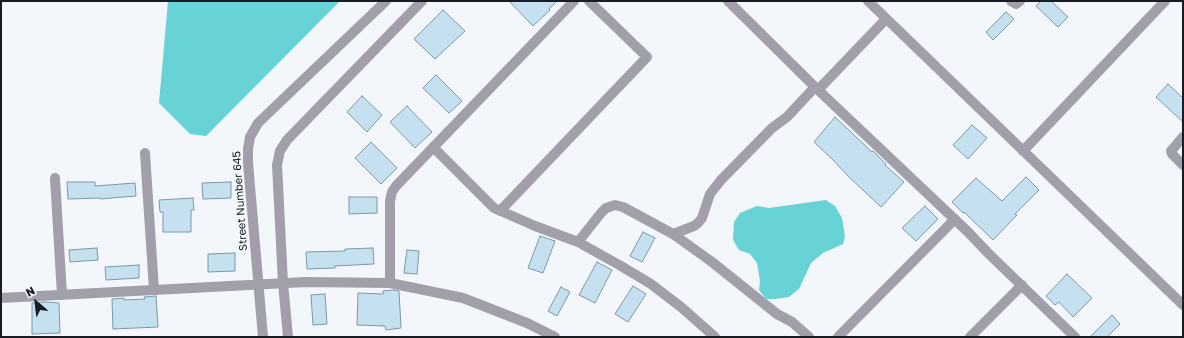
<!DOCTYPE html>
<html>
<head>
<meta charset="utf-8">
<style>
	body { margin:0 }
	#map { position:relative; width:1184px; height:338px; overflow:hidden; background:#f3f6fb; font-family:"Golos Text",sans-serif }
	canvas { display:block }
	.frame { position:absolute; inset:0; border:2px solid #181d25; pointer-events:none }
	.north { position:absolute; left:16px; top:282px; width:40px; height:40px; -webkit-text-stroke:3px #f3f6fb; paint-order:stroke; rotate:332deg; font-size:11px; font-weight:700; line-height:16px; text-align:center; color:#181d25 }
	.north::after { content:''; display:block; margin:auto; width:14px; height:18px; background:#181d25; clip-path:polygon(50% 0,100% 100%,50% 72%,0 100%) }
</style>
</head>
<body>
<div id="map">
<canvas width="1184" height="338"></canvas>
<div class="frame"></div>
<div class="north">N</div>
</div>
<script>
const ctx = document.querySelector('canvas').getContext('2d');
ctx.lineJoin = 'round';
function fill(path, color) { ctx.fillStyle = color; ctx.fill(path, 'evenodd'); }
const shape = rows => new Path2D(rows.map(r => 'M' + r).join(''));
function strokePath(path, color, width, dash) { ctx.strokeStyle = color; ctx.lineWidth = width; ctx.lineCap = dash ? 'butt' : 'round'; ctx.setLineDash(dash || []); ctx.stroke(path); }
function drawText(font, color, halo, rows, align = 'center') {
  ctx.font = font + ' "Golos Text",sans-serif'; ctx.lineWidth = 3.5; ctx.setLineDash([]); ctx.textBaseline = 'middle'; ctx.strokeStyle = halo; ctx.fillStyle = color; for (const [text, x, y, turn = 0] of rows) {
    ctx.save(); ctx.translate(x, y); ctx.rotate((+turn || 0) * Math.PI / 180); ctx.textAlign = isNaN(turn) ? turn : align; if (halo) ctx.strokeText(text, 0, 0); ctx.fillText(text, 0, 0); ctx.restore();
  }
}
const water = shape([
	[168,1,340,1,206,136,190,134,159,103],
	[826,200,835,206,842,218,845,236,843,244,823,253,811,263,799,289,789,297,775,299,766,299,759,290,760,281,757,263,750,254,739,250,733,240,734,222,740,213,757,206,769,208]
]);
const building = shape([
	[509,1,557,1,549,9,550,10,533,26,509,1],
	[1041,1,1051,1,1068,17,1058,27,1036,6,1041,1],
	[443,10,465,31,435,59,414,39,443,10],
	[1006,12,1014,19,993,40,986,32,1006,12],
	[436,75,462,101,449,113,423,88,436,75],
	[1168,84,1183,98,1183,122,1156,97,1168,84],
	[362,96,382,115,367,132,347,112,362,96],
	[407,106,432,132,415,148,390,122,407,106],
	[835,117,872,152,873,151,886,164,885,165,904,182,881,207,848,176,832,159,814,142,835,117],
	[972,125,987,138,968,159,953,145,972,125],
	[371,142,397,168,381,184,355,158,371,142],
	[1026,177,1039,190,1015,214,1017,215,993,240,964,212,963,213,952,202,976,178,1002,201,1026,177],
	[67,182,95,182,95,186,135,183,136,196,100,199,100,198,68,199,67,182],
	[231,182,231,198,203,199,202,183,231,182],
	[349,197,377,197,377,213,349,214,349,197],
	[193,198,194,210,191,210,191,232,163,232,163,212,160,212,159,200,193,198],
	[925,206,938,219,916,241,902,228,925,206],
	[643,232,655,238,642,262,630,256,643,232],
	[540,236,555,241,543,273,528,268,540,236],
	[97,248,98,260,70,262,69,250,97,248],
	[373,248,374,264,335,266,335,268,307,269,306,252,345,251,345,249,373,248],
	[407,250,419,251,417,274,404,273,407,250],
	[235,253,235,271,208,272,208,254,235,253],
	[597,262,612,270,595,303,579,295,597,262],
	[139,265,139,278,106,280,105,267,139,265],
	[1067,274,1092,298,1073,317,1059,302,1055,305,1046,296,1067,274],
	[633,286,646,294,628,322,615,314,633,286],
	[561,287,570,292,557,316,548,311,561,287],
	[394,290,399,291,401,328,386,330,385,326,357,325,358,293,383,294,383,291,394,290],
	[325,294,327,324,313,325,311,295,325,294],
	[156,296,158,327,113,329,112,299,124,298,124,300,145,299,144,297,156,296],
	[44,302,59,303,60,333,32,334,32,303,44,302],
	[1112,315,1120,324,1107,337,1090,337,1112,315]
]);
const minor = shape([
	[728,1,815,87,967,231,990,255,1075,337],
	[868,1,1183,305],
	[1011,1,1016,4,1020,1],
	[818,90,886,19],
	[1183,137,1171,151,1172,154,1183,165],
	[433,147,494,208,535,226,578,242,621,266,651,284,681,307,715,337],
	[1023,151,1165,1],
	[145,153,154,290],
	[55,178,62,295],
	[500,211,647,57,589,1],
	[673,234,712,262,777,314,792,322,809,337],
	[578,242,601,213,606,208,615,205,623,207,673,234,694,226,698,223,702,218,710,194,721,180,772,128,787,117,815,87],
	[390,283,390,201,392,192,396,186,574,1],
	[1,298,306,282,390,283,463,298,527,323,555,337],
	[263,337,248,163,248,149,250,137,258,123,386,1],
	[288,337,283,283,277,165,280,151,287,140,422,1],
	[838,337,955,219],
	[970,337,1022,285]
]);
const streetNames = [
	["Street Number 645",240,201,-94]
];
fill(water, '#67d3d6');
fill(building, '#c5e1ef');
strokePath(building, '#7d97a5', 1);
strokePath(minor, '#a19faa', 10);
drawText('11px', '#181d25', '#f3f6fb', streetNames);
</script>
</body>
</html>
